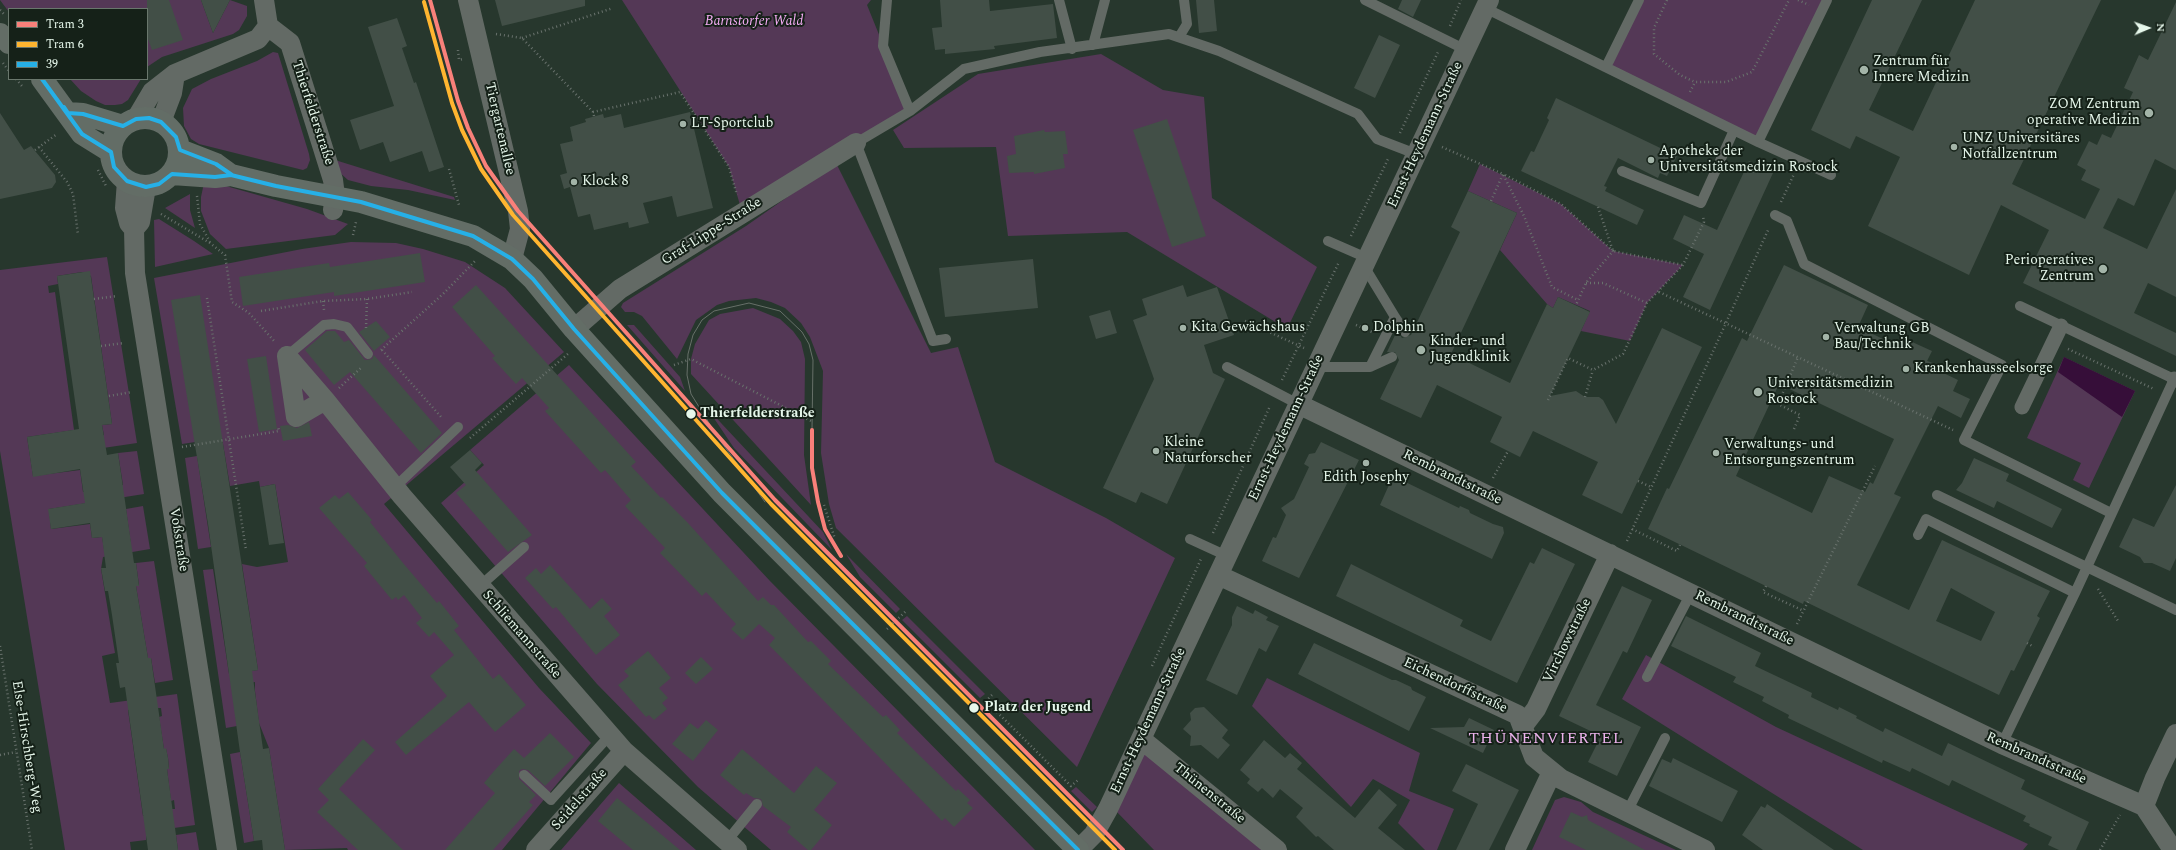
<!DOCTYPE html>
<html>
<head>
<meta charset="utf-8">
<style>
	body { margin:0 }
	#map { position:relative; width:2176px; height:850px; overflow:hidden; background:#27372d; font-family:Spectral,serif }
	canvas { display:block }
	.legend { position:absolute; left:8px; top:8px; width:140px; height:72px; box-sizing:border-box; background:#152118; border:1px solid #69776c; margin:0; padding:5px 7px; list-style:none; font-size:12px; color:#e6f7eb }
	.legend li { display:flex; align-items:center; gap:8px; height:20px }
	.legend b { width:20px; border:1px solid #69776c }
	.north { position:absolute; left:2128px; top:8px; width:40px; height:40px; -webkit-text-stroke:3px #152118; paint-order:stroke; rotate:88deg; font-size:11px; font-weight:700; line-height:16px; text-align:center; color:#e6f7eb }
	.north::after { content:''; display:block; margin:auto; width:14px; height:18px; background:#e6f7eb; clip-path:polygon(50% 0,100% 100%,50% 72%,0 100%) }
</style>
</head>
<body>
<div id="map">
<canvas width="2176" height="850"></canvas>
<ul class="legend">
<li><b style="height:5px;background:#f9807a"></b>Tram 3</li>
<li><b style="height:5px;background:#ffb530"></b>Tram 6</li>
<li><b style="height:5px;background:#26b0e7"></b>39</li>
</ul>
<div class="north">N</div>
</div>
<script>
const ctx = document.querySelector('canvas').getContext('2d');
ctx.lineJoin = 'round';
function fill(path, color) { ctx.fillStyle = color; ctx.fill(path, 'evenodd'); }
const shape = rows => new Path2D(rows.map(r => 'M' + r).join(''));
function strokePath(path, color, width, dash) { ctx.strokeStyle = color; ctx.lineWidth = width; ctx.lineCap = dash ? 'butt' : 'round'; ctx.setLineDash(dash || []); ctx.stroke(path); }
function drawText(font, color, halo, rows, align = 'center') {
  ctx.font = font + ' Spectral,serif'; ctx.lineWidth = 4; ctx.setLineDash([]); ctx.textBaseline = 'middle'; ctx.strokeStyle = halo; ctx.fillStyle = color; for (const [text, x, y, turn = 0] of rows) {
    ctx.save(); ctx.translate(x, y); ctx.rotate((+turn || 0) * Math.PI / 180); ctx.textAlign = isNaN(turn) ? turn : align; if (halo) ctx.strokeText(text, 0, 0); ctx.fillText(text, 0, 0); ctx.restore();
  }
}
const green = shape([
	[0,0,201,0,213,33,230,0,247,6,247,16,239,30,233,34,162,57,147,67,147,9,9,9,9,12],
	[622,0,871,0,867,5,910,111,742,212,729,167],
	[1639,0,1827,0,1758,142,1606,67],
	[273,52,278,53,309,154,310,160,307,168,303,170,199,144,191,139,184,126,183,108,192,89,211,79,257,61],
	[1101,54,1163,90,1204,97,1212,198,1317,267,1287,329,1127,232,1008,236,996,147,904,148,893,130,978,74],
	[70,79,141,79,128,100,122,104,115,105,105,105,96,101,81,91],
	[335,160,454,197,455,200,408,190,371,186,348,180,339,172],
	[836,163,931,353,958,347,995,462,1106,518,1175,558,1077,767,836,528,829,504,821,453,823,371,810,337,801,323,785,308,771,302,756,298,729,301,717,305,696,320,677,359,642,316,634,312,625,312,621,307,623,303,746,226],
	[1480,164,1561,204,1613,251,1683,265,1647,303,1630,341,1581,331,1590,311,1558,297,1553,308,1547,304,1500,250,1517,213,1468,191],
	[204,183,226,186,307,209,348,224,335,235,226,249,210,234,201,211,201,197],
	[190,194,190,210,195,228,165,208],
	[159,219,194,241,213,254,155,267,154,220],
	[351,242,396,243,423,249,465,262,505,288,564,352,384,504,539,688,591,743,502,850,348,850,347,848,285,850,269,748,259,723,255,691,255,682,236,686,237,726,226,728,203,570,213,569,229,674,258,670,242,564,257,567,288,562,275,484,260,487,259,481,230,486,222,438,182,444,154,278,302,249],
	[107,257,137,443,76,452,104,435,102,425,112,424,91,276,82,272,57,276,58,284,48,286,49,293,55,292,74,430,27,437,33,476,80,470,83,492,123,485,118,453,137,451,144,494,49,509,51,529,90,524,92,538,102,537,104,549,131,545,126,509,143,506,150,549,103,557,101,569,115,653,102,656,110,703,177,694,195,825,146,832,146,840,130,842,131,850,65,850,0,451,0,270],
	[158,708,161,708,162,716,159,717,164,749,166,749,168,758,169,768,167,769,171,801,174,800,175,809,172,809,172,812,143,816,128,710],
	[753,308,780,319,793,331,801,342,805,359,804,455,811,505,691,374,691,359,695,344,709,320,720,314],
	[627,325,634,325,680,377,685,391],
	[2064,357,2135,391,2089,488,2073,480,2081,463,2027,438],
	[569,365,770,581,1035,850,771,850,698,787,597,684,441,503,484,465,470,450],
	[707,408,823,532,832,550,734,448],
	[197,456,211,547,198,549,185,458],
	[846,554,900,609,896,613,860,577],
	[154,561,173,680,155,683,151,658,148,658,136,586,139,585,136,563],
	[907,616,985,694,980,698,902,620],
	[1646,655,1776,727,2028,844,2023,850,1863,850,1622,699],
	[1267,678,1420,753,1409,791,1454,809,1437,850,1425,850,1398,823,1410,800,1373,779,1351,807,1252,706],
	[1145,748,1264,850,1154,850,1115,810],
	[240,752,254,841,244,843,230,754],
	[619,783,696,850,561,850],
	[1076,787,1097,807,1092,812,1071,791],
	[1564,797,1581,802,1593,812,1676,850,1532,850,1555,800],
	[196,832,199,850,178,850,176,835]
]);
const water = shape([
	[2064,357,2135,391,2122,417,2058,372]
]);
const building = shape([
	[147,0,169,0,183,40,152,50,147,36],
	[201,0,230,0,213,33],
	[495,0,585,0,585,6,502,26],
	[940,0,989,0,990,11,1053,4,1057,38,994,46,995,49,945,54,945,49,935,50,932,28,942,27],
	[1196,0,1214,0,1217,31,1199,33],
	[1402,0,1421,0,1413,17,1398,9],
	[1872,0,1922,0,1869,110,1913,131,1975,0,2101,0,2012,184,2085,219,2100,189,2081,180,2086,170,2077,165,2089,141,2097,145,2102,134,2111,138,2133,92,2124,88,2139,55,2148,60,2176,2,2176,170,2155,159,2134,206,2118,198,2103,228,2147,249,2176,189,2176,297,2148,283,2134,313,2176,333,2176,356,2023,283,2049,230,2001,205,1969,275,1868,226,1900,157,1856,136,1850,149,1811,130],
	[397,18,407,46,402,48,414,83,416,82,444,167,429,172,422,151,390,162,383,142,360,150,350,120,394,106,368,27],
	[1379,35,1400,45,1375,98,1354,88],
	[1556,98,1677,156,1667,176,1660,173,1658,178,1618,158,1604,186,1607,187,1605,191,1644,210,1637,225,1521,171,1531,151,1534,152,1549,120,1547,118],
	[690,112,713,208,677,217,672,196,643,203,649,223,629,228,628,222,594,230,590,214,578,217,570,187,564,189,560,175,567,173,560,144,573,141,570,127,586,122,585,119,603,114,604,118,621,114,624,128],
	[0,113,24,150,31,146,55,175,56,182,52,188,0,199],
	[1167,119,1206,236,1172,247,1133,130],
	[1044,130,1045,132,1065,131,1068,154,1063,154,1065,168,1034,174,1034,172,1009,173,1007,156,1016,154,1014,136],
	[1749,161,1773,173,1710,310,1683,297,1704,254,1673,239,1684,215,1717,230],
	[1468,191,1517,213,1451,354,1510,383,1547,304,1553,308,1558,297,1590,312,1550,396,1576,391,1585,397,1599,397,1603,400,1616,424,1662,328,1702,347,1622,514,1582,495,1598,462,1533,431,1520,457,1490,442,1502,417,1437,385,1421,418,1380,399,1399,360,1395,352,1387,352,1397,331,1402,338,1411,335,1460,232,1451,227],
	[420,253,425,282,334,296,334,292,243,306,239,277,329,263,330,267],
	[1033,259,1038,308,945,317,939,268],
	[1784,265,1868,305,1858,327,1906,350,1910,341,1932,351,1927,361,1933,363,1931,367,1958,380,1953,391,1970,399,1961,418,1938,406,1894,494,1901,497,1857,585,1909,610,1942,540,2050,591,2037,616,2040,618,2014,671,2011,670,1999,695,1841,619,1804,601,1803,604,1648,529,1667,488,1669,489,1742,338,1747,341],
	[1779,384,1894,439,1873,484,1870,482,1865,492,1829,476,1812,513,1736,476],
	[1951,588,1995,612,1981,641,1936,621],
	[90,271,112,424,102,425,107,455,118,453,134,563,136,563,139,586,136,586,148,658,151,658,164,749,166,748,168,758,169,769,167,769,178,850,148,850,125,687,120,688,116,663,119,663,112,615,108,591,105,591,101,568,106,568,102,537,92,538,90,523,51,529,48,509,85,503,80,469,33,477,27,437,79,429,57,276],
	[476,285,636,462,631,466,661,498,662,497,688,523,758,601,763,597,771,605,774,605,808,642,811,641,831,661,828,664,883,717,886,715,900,730,897,733,919,755,956,791,958,789,970,800,967,803,973,808,954,827,945,818,942,821,769,645,775,638,759,624,743,640,731,629,736,624,706,592,702,596,660,553,665,548,625,506,631,500,605,470,601,473,545,411,549,408,522,378,516,384,492,358,495,356,452,307],
	[1183,285,1187,297,1217,287,1234,335,1204,345,1213,373,1225,379,1167,504,1141,492,1136,503,1103,488,1154,379,1133,320,1147,315,1142,299],
	[200,295,258,670,252,671,263,749,269,748,285,850,263,850,262,840,254,841,240,752,208,524,171,300],
	[1110,310,1117,333,1096,339,1089,316],
	[376,321,390,337,374,351,359,332],
	[327,331,335,331,344,342,349,340,365,360,372,359,374,355,442,433,421,453,350,372,334,385,305,350],
	[266,356,277,429,259,432,247,359],
	[309,422,312,436,283,441,280,426,288,425,297,428],
	[1321,442,1359,460,1299,578,1262,561,1273,537,1276,538,1286,515,1281,508,1294,499,1309,467,1304,464,1309,454,1315,453],
	[470,450,482,463,475,470,532,535,508,552,456,493,466,485,450,467],
	[1974,458,2009,474,2006,481,2062,509,2052,528,1997,501,1994,508,1956,490,1962,483],
	[1393,476,1459,508,1460,506,1469,510,1470,513,1493,524,1503,527,1504,533,1492,559,1380,505],
	[275,484,284,543,269,545,260,487],
	[2176,485,2176,558,2170,571,2152,563,2144,563,2140,557,2119,547,2133,518,2154,527],
	[348,492,372,520,370,522,403,563,437,603,439,601,459,626,454,630,493,679,499,674,526,705,495,732,469,702,406,755,395,742,447,696,430,676,454,655,434,632,429,637,416,623,422,618,404,595,398,600,396,597,392,600,364,566,367,563,319,508,335,495,339,499],
	[1542,548,1575,564,1517,683,1336,596,1351,564,1463,620,1460,626,1491,641,1530,562,1534,564],
	[550,565,590,609,602,598,612,609,604,616,620,635,596,655,556,607,553,609,525,578,536,568,541,574],
	[1622,586,1652,600,1627,653,1623,651,1596,705,1641,727,1617,776,1588,762,1601,736,1559,716],
	[1237,606,1253,614,1255,610,1268,617,1266,620,1279,626,1266,652,1259,648,1237,695,1206,680,1232,625,1232,617],
	[1686,616,1761,653,1755,666,1812,693,1811,697,1838,710,1839,707,1857,716,1856,718,1883,732,1885,728,1942,756,1948,743,2025,780,2021,789,2089,822,2076,850,2059,850,2048,845,2052,837,2029,826,2030,824,2023,821,2026,816,1952,780,1949,786,1912,768,1910,772,1883,760,1882,763,1788,718,1789,715,1762,701,1764,697,1733,682,1736,677,1671,646],
	[1314,643,1392,680,1396,680,1411,687,1412,690,1426,697,1409,731,1298,674],
	[648,651,671,678,659,688,668,698,662,703,667,709,654,720,649,715,646,717,618,685,629,676,624,671],
	[701,657,713,669,696,684,685,673],
	[1204,707,1228,730,1222,738,1230,745,1218,759,1201,745,1190,746,1191,736,1183,729,1191,720,1190,713,1195,708],
	[1469,718,1494,730,1483,753,1430,728,1464,727],
	[706,720,718,730,693,761,672,744,690,723,698,729],
	[550,733,574,757,545,786,528,770,522,769,519,771,519,779,536,795,529,802,533,805,493,850,445,850,495,793,484,783,494,771,514,749,524,758],
	[363,739,375,750,339,789,403,850,358,850,317,812,329,800,318,789],
	[1264,740,1285,758,1290,753,1302,763,1297,769,1355,818,1379,789,1397,805,1378,828,1405,850,1334,850,1318,836,1316,837,1296,817,1303,808,1280,789,1273,798,1262,788,1258,792,1247,783,1250,779,1240,770],
	[742,749,794,793,816,766,837,783,814,810,832,825,811,850,808,850,787,832,791,827,763,806,761,799,754,798,746,793,744,795,720,775],
	[1673,758,1738,791,1722,822,1649,786,1662,759,1671,763],
	[1466,764,1519,790,1489,850,1456,850,1478,804,1452,791],
	[617,798,650,825,680,850,633,850,598,821],
	[1767,804,1834,850,1763,850,1742,835,1761,806,1765,808],
	[1571,812,1582,817,1587,815,1588,820,1645,850,1586,850,1559,837]
]);
const path = shape([
	[1667,0,1654,28,1654,54,1680,75,1695,82,1726,82,1752,72,1789,0],
	[1798,0,1809,5],
	[0,10,4,14],
	[1450,26,1461,0],
	[496,34,522,38,593,112],
	[522,38,613,8],
	[458,50,459,60,463,59],
	[3,63,9,71],
	[16,79,22,86],
	[1690,92,1695,82],
	[594,116,593,112,680,92,729,167,737,195],
	[1400,133,1438,52],
	[39,147,67,182,73,194,78,235],
	[1442,147,1503,174,1524,216,1552,287,1578,300],
	[35,150,57,134],
	[449,169,459,205],
	[98,170,106,186],
	[197,196,200,224,210,242],
	[1491,201,1503,174,1561,204,1613,251,1586,283,1576,305],
	[1781,202,1794,174],
	[1598,207,1613,251,1683,265],
	[161,214,210,243,225,255,232,302,249,313,275,342],
	[353,235,356,222],
	[1351,236,1388,159],
	[1586,283,1603,283,1647,303],
	[1659,292,1953,430],
	[207,298,246,550],
	[94,299,117,296],
	[323,301,324,310],
	[261,311,323,301,367,299,412,292],
	[1245,321,1304,348],
	[1356,325,1372,332],
	[366,328,367,299],
	[101,346,124,343],
	[2068,349,2154,389],
	[381,350,444,293,476,260],
	[382,350,442,418],
	[674,365,691,359,813,422],
	[1282,380,1339,262],
	[339,388,362,367],
	[109,396,132,392],
	[1585,397,1593,370],
	[1548,400,1568,358,1593,370,1623,354,1647,303,1683,265,1704,222,1703,216],
	[1794,429,1800,415,1778,404,1798,357],
	[470,438,569,353],
	[182,447,279,431,278,427],
	[1493,478,1508,451],
	[1638,481,1651,487],
	[824,505,835,539],
	[1632,529,1677,551,1680,545],
	[1213,533,1270,406],
	[1627,541,1769,228],
	[1766,586,1763,592,1804,611],
	[2098,589,2118,621],
	[1797,624,1875,466],
	[887,629,907,610],
	[2027,643,2034,647],
	[0,646,32,850],
	[1152,666,1201,559],
	[992,695,986,701,1071,786,1078,780],
	[0,755,16,752],
	[2100,850,2120,815]
]);
const service = shape([
	[887,0,883,46,910,111],
	[1059,0,1072,49],
	[1365,0,1466,50],
	[1485,8,1758,142,1831,175],
	[1179,37,1187,24,1184,0],
	[1093,45,1105,0],
	[1606,67,1639,0],
	[1758,142,1827,0],
	[1622,171,1701,203,1734,130],
	[1775,215,1787,221,1804,264,2002,365,1964,440,2111,513],
	[1328,241,1367,258],
	[1395,317,1405,332],
	[946,339,933,341,856,143,910,111,964,69,1040,52,1169,34,1219,51,1358,114,1377,139,1416,154],
	[287,356,324,325,334,324,347,327,368,354],
	[1227,367,1298,404],
	[1316,367,1370,367,1395,317,1364,266],
	[1370,367,1392,357],
	[395,487,458,427],
	[1937,495,2176,610],
	[1918,535,1926,519,2075,593],
	[1190,539,1227,556],
	[480,586,524,547],
	[1647,677,1691,593],
	[2002,744,2075,593,2174,379,2020,306],
	[524,775,551,800,610,735],
	[1627,812,1665,738],
	[727,841,757,804]
]);
const pedestrian = shape([
	[2174,379,2176,380],
	[2022,407,2061,326]
]);
const minor = shape([
	[468,0,518,211,520,229,512,259],
	[268,26,290,43,333,180,335,196,333,210],
	[136,119,152,92,175,74,258,39,268,26,264,0],
	[161,122,172,93,175,74],
	[127,181,125,208,129,223,134,229,135,273,227,850],
	[134,229,140,222,146,187],
	[574,329,620,289,856,143],
	[325,400,296,417,287,356,325,400,402,496,624,751,737,850],
	[1298,404,2002,744,2144,806,2173,850],
	[1218,575,1518,715,1534,757,1561,779,1705,850],
	[1523,726,1536,709,1610,554],
	[1141,739,1277,850],
	[2144,806,2155,778,2176,734],
	[536,850,624,751],
	[1078,850,1094,834,1108,809,1489,0],
	[1515,850,1552,772]
]);
const secondary = shape([
	[0,34,9,43],
	[42,79,82,134,111,152],
	[68,113,83,114,123,126],
	'111 152a34 34 0 1 1 68 0a34 34 0 1 1-68 0Z',
	[180,150,216,164,231,175],
	[172,174,215,177,231,175,276,186,361,202,473,236,512,259,533,279,574,329,722,493,1078,850]
]);
const tram = shape([
	[765,502,719,439,691,394,687,375,688,354,693,335,702,320,714,311,749,303,780,311,802,332,809,344,813,360,812,430]
]);
const bus1 = shape([
	[42,79,82,134,111,152,114,167,127,181,146,187,159,184,172,174,215,177,231,175,276,186,361,202,473,236,512,259,533,279,574,329,722,493,1078,850],
	[64,107,68,113,83,114,123,126,136,119,149,118,161,122,176,137,180,150,216,164,232,175]
]);
const tram1 = shape([
	[430,0,458,101,468,128,486,166,518,211,775,500,1123,850],
	[812,430,812,468,818,502,825,529,841,556]
]);
const tram2 = shape([
	[424,2,452,103,462,130,481,169,513,215,771,504,1115,850]
]);
const markers = [
	[1864,70,5,"#a3b4a8"],
	[2149,113,5,"#a3b4a8"],
	[683,124,4,"#a3b4a8"],
	[1954,147,4,"#a3b4a8"],
	[1651,160,4,"#a3b4a8"],
	[574,182,4,"#a3b4a8"],
	[2103,269,5,"#a3b4a8"],
	[1183,328,4,"#a3b4a8"],
	[1365,328,4,"#a3b4a8"],
	[1826,337,4,"#a3b4a8"],
	[1421,350,5,"#a3b4a8"],
	[1906,369,4,"#a3b4a8"],
	[1758,392,5,"#a3b4a8"],
	[691,414,5.5,"#e6f7eb"],
	[1156,451,4,"#a3b4a8"],
	[1716,453,4,"#a3b4a8"],
	[1366,463,4,"#a3b4a8"],
	[974,708,5.5,"#e6f7eb"]
];
const parkNames = [
	["Barnstorfer Wald",754,22]
];
const poiNames = [
	["Zentrum für",1873,62],
	["Innere Medizin",1873,78],
	["ZOM Zentrum",2140,105,"right"],
	["operative Medizin",2140,121,"right"],
	["LT-Sportclub",691,124],
	["UNZ Universitäres",1962,139],
	["Notfallzentrum",1962,155],
	["Apotheke der",1659,152],
	["Universitätsmedizin Rostock",1659,168],
	["Klock 8",582,182],
	["Perioperatives",2094,261,"right"],
	["Zentrum",2094,277,"right"],
	["Kita Gewächshaus",1191,328],
	["Dolphin",1373,328],
	["Verwaltung GB",1834,329],
	["Bau/Technik",1834,345],
	["Kinder- und",1430,342],
	["Jugendklinik",1430,358],
	["Krankenhausseelsorge",1914,369],
	["Universitätsmedizin",1767,384],
	["Rostock",1767,400],
	["Kleine",1164,443],
	["Naturforscher",1164,459],
	["Verwaltungs- und",1724,445],
	["Entsorgungszentrum",1724,461],
	["Edith Josephy",1366,478,"center"]
];
const streetNames = [
	["Thierfelderstraße",312,113,72],
	["Tiergartenallee",499,129,77],
	["Ernst-Heydemann-Straße",1426,135,-65],
	["Graf-Lippe-Straße",712,232,-32],
	["Ernst-Heydemann-Straße",1287,428,-65],
	["Rembrandtstraße",1452,478,26],
	["Voßstraße",178,540,81],
	["Rembrandtstraße",1744,619,26],
	["Schliemannstraße",521,635,49],
	["Virchowstraße",1568,641,-64],
	["Eichendorffstraße",1455,686,25],
	["Ernst-Heydemann-Straße",1149,721,-65],
	["Else-Hirschberg-Weg",26,747,81],
	["Rembrandtstraße",2036,759,24],
	["Thünenstraße",1209,794,39],
	["Seidelstraße",580,800,-49]
];
const stopNames = [
	["Thierfelderstraße",700,414],
	["Platz der Jugend",984,708]
];
const quarterNames = [
	["THÜNENVIERTEL",1546,740]
];
fill(green, '#543856');
fill(water, '#360e39');
fill(building, '#424f47');
strokePath(path, '#69726d', 2.5, [1, 3]);
strokePath(service, '#636a65', 10);
strokePath(pedestrian, '#636a65', 15);
strokePath(minor, '#636a65', 20);
strokePath(secondary, '#636d66', 22);
strokePath(tram, '#677069', 1);
strokePath(bus1, '#26b0e7', 4);
strokePath(tram1, '#f9807a', 4);
strokePath(tram2, '#ffb530', 4);
for (const [x, y, r, color] of markers) { const dot = new Path2D(); dot.arc(x, y, r, 0, 2 * Math.PI); ctx.fillStyle = color; ctx.fill(dot); strokePath(dot, '#152118', 1.5); }
drawText('italic 14px', '#f5acf5', '#152118', parkNames);
drawText('14px', '#e6f7eb', '#152118', poiNames, 'left');
drawText('14px', '#e6f7eb', '#152118', streetNames);
drawText('bold 14px', '#e6f7eb', '#152118', stopNames, 'left');
ctx.letterSpacing = '1px';
drawText('16px', '#ecb3ec', '#152118', quarterNames);
ctx.letterSpacing = '0px';
</script>
</body>
</html>
